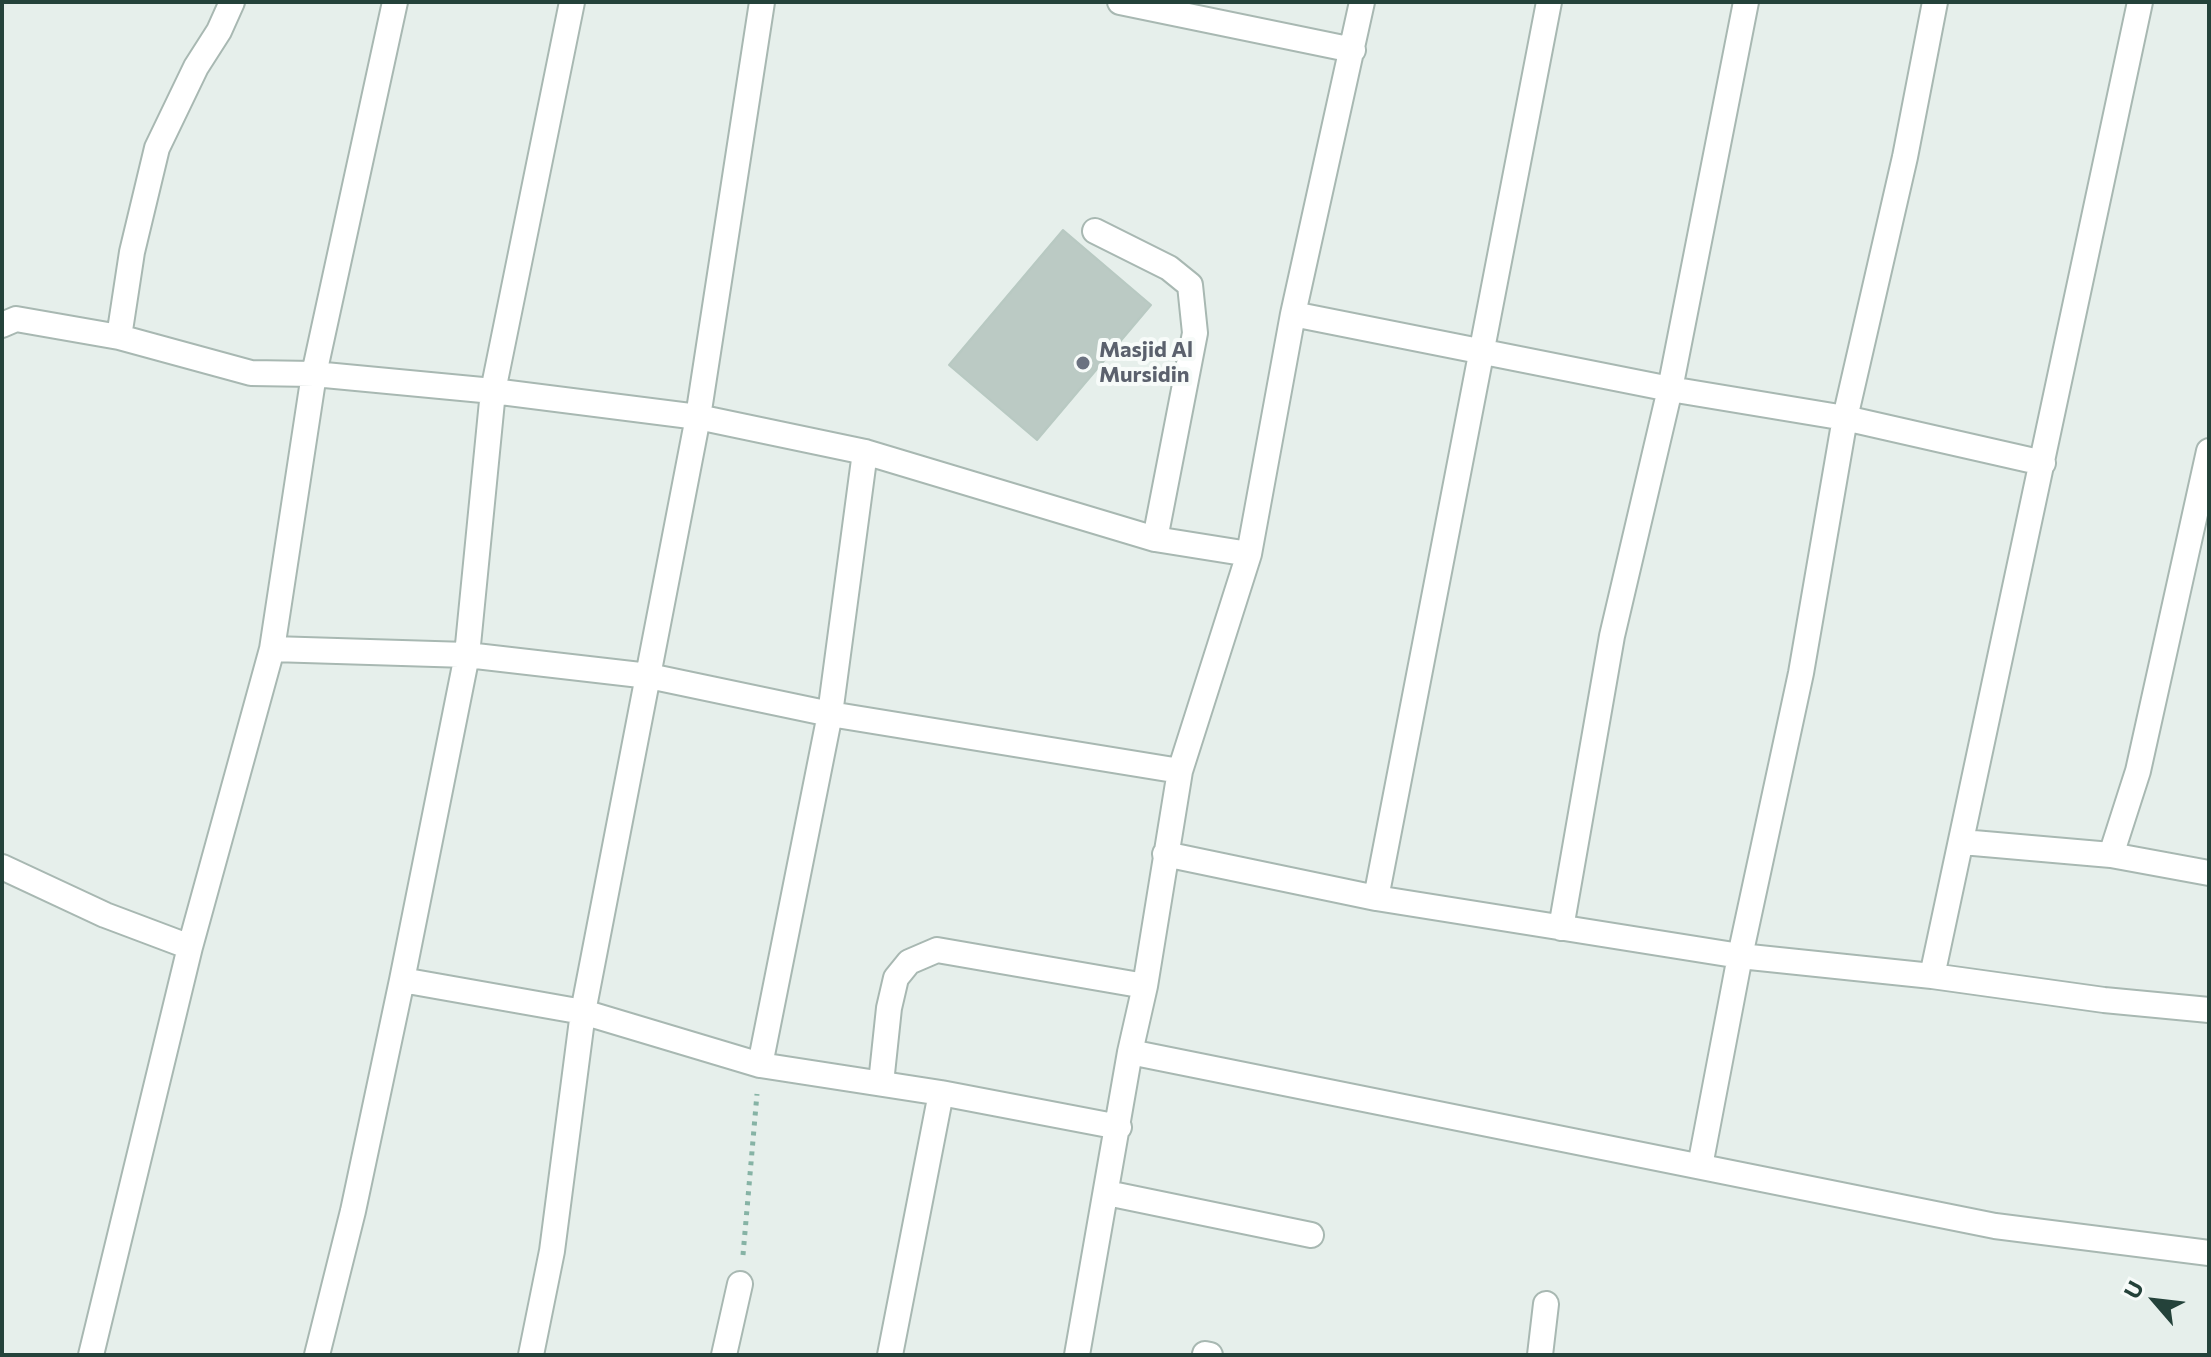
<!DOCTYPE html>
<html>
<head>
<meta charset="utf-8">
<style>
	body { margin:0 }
	#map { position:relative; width:2211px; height:1357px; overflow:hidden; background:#e6efeb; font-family:Commissioner,sans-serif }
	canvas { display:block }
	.frame { position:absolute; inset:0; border:4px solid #24423a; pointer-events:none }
	.north { position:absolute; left:2115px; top:1261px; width:80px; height:80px; -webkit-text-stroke:6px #f7fbf9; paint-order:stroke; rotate:298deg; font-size:22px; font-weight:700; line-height:32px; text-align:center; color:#24423a }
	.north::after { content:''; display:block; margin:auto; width:28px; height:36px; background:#24423a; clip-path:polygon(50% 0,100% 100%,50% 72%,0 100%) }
</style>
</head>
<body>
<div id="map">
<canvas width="2211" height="1357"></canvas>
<div class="frame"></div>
<div class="north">U</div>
</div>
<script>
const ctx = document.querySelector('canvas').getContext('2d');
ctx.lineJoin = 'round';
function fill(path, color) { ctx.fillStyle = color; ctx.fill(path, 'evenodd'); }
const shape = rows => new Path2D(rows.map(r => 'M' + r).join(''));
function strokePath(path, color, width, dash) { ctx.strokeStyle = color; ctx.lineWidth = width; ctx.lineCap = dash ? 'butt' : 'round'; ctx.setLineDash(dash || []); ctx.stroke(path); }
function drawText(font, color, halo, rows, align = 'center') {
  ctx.font = font + ' Commissioner,sans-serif'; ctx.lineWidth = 8; ctx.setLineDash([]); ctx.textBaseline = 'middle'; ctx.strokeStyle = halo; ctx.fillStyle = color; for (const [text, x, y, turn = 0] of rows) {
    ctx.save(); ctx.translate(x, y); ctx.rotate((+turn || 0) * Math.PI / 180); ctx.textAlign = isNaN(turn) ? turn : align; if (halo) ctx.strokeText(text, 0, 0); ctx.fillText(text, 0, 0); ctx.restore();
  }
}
const building = shape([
	[1063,230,1151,305,1037,440,949,365,1063,230]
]);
const path = shape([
	[743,1255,757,1094]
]);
const minor = shape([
	[1120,2,1353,50],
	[1095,231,1169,268,1190,285,1195,333,1155,539],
	[1293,314,1670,389,1845,418,2043,463],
	[2,325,16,319,119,337,251,373,314,374,493,391,698,417,865,452,1155,539,1249,554],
	[119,337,132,252,157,148,196,67,219,31,232,2],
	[2209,451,2138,771,2111,855,2209,873],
	[272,649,467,655,649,676,830,714,1180,771],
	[1962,842,2111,855],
	[1165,854,1376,898,1740,956,1932,976,2104,1000,2209,1010],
	[2,867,105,915,190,947],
	[1376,898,1549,2],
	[1561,928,1612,636,1670,389,1746,2],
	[1932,976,2140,2],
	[402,980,583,1012,760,1065,941,1093,1119,1127],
	[1130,1052,1995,1226,2209,1253],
	[760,1065,830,714,865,452],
	[881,1083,889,1008,896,978,909,962,937,950,1145,986],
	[1700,1166,1740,956,1801,673,1845,418,1905,157,1935,2],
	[1107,1193,1311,1235],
	[1205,1354,1210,1355],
	[91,1355,190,947,272,649,314,374,395,2],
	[317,1355,353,1211,402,980,467,655,493,391,572,2],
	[531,1355,552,1251,583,1012,698,417,762,2],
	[724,1355,740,1284],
	[890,1355,941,1093],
	[1077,1355,1130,1052,1145,986,1180,771,1249,554,1293,314,1362,2],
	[1540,1355,1546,1304]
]);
const markers = [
	[1083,363,8,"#6b7280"]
];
const worshipNames = [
	["Masjid Al",1099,350],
	["Mursidin",1099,375]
];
fill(building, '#bbcac4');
strokePath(building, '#b8c9c2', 2);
strokePath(minor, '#a8b8b2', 28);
strokePath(path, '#86b3a5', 5, [4, 6]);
strokePath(minor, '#fff', 24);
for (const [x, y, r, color] of markers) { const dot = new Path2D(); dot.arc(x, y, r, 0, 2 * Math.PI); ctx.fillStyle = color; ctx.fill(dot); strokePath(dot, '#f7fbf9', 3); }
drawText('bold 22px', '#5b616d', '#f7fbf9', worshipNames, 'left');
</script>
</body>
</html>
